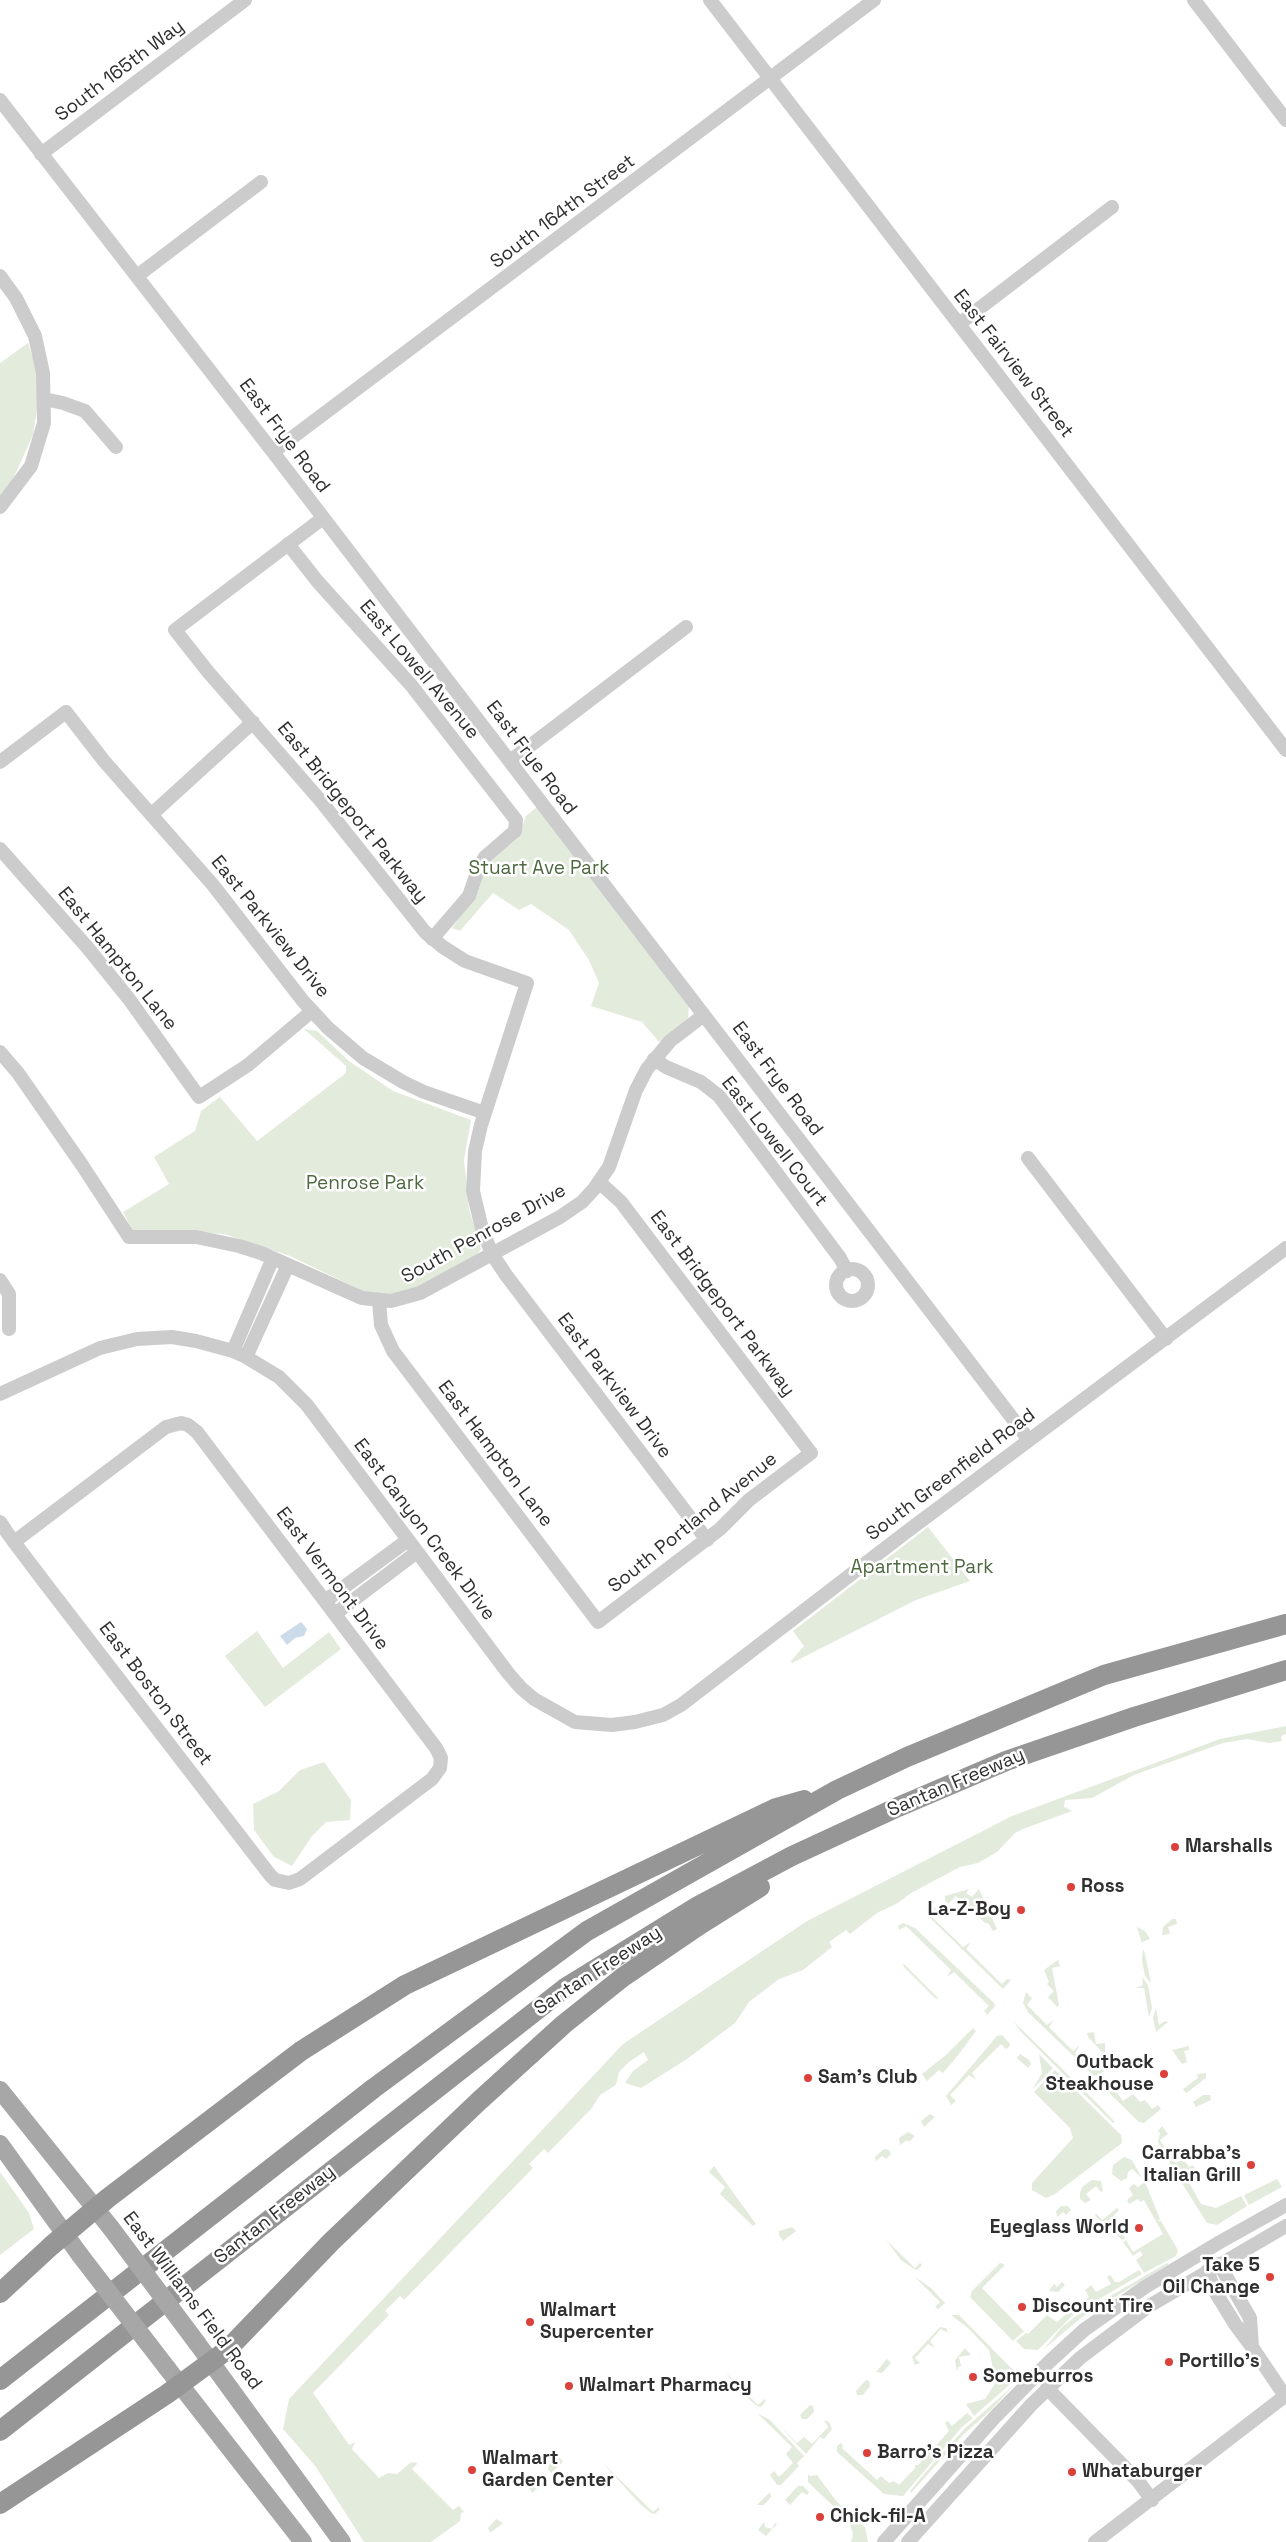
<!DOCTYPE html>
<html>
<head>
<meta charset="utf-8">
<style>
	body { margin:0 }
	canvas { display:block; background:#fff }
</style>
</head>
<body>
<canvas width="1286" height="2542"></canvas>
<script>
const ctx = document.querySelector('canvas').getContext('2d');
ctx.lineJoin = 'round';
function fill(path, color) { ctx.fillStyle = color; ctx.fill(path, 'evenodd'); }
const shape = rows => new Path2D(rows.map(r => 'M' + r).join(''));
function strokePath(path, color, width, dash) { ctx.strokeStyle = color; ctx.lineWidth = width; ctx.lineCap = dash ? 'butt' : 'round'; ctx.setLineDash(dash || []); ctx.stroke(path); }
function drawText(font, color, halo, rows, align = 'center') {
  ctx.font = font + ' "Space Grotesk",sans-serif'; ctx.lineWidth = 5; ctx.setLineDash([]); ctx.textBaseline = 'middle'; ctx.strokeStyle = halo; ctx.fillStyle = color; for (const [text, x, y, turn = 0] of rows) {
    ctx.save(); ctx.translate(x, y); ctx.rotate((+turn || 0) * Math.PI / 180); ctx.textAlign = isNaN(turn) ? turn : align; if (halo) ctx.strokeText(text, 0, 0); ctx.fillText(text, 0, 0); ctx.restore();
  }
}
const green = shape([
	[28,343,37,371,37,409,33,435,8,490,0,497,0,363],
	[537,807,689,1004,688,1019,659,1042,642,1022,591,1006,599,983,589,960,569,930,531,904,519,910,493,893,460,931,452,928,478,892,487,864,518,838,526,816],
	[304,1029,317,1031,349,1061,393,1091,471,1120,464,1160,469,1209,481,1249,475,1257,421,1288,384,1301,290,1256,224,1234,132,1230,123,1212,169,1184,154,1157,195,1131,201,1111,220,1097,257,1141,346,1073,346,1066],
	[928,1527,970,1581,916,1600,792,1663,791,1661,804,1646,793,1631],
	[257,1631,283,1668,329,1632,341,1649,265,1707,225,1656],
	[1286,1726,1286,1734,1281,1736,1282,1741,1269,1743,1247,1739,1223,1743,1134,1775,1092,1798,1065,1800,1064,1807,1072,1811,1023,1829,1015,1833,997,1852,978,1863,960,1867,911,1893,898,1903,877,1913,850,1934,846,1930,829,1942,832,1947,803,1970,779,1979,749,2002,735,2023,687,2059,641,2088,625,2083,633,2071,648,2060,644,2052,629,2062,619,2072,616,2085,600,2095,592,2108,548,2153,544,2149,529,2164,533,2168,404,2300,400,2296,385,2311,389,2315,313,2393,349,2445,355,2442,352,2449,379,2478,388,2473,397,2474,410,2463,416,2462,417,2464,412,2469,453,2510,459,2506,464,2512,461,2513,460,2521,431,2542,364,2542,316,2467,283,2429,289,2399,623,2044,807,1921,1012,1816,1220,1739],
	[324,1762,351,1800,350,1820,326,1822,312,1836,292,1866,274,1857,254,1830,253,1804,279,1791,300,1770],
	[969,1889,966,1893,972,1897,979,1889,997,1929,993,1931,988,1923,985,1923,956,1896,948,1904,945,1900,945,1896],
	[930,1903,936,1909,930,1915,963,1947,971,1942,966,1949,1002,1984,1007,1979,1011,1980,1003,1989,928,1916,926,1907],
	[1172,1919,1176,1919,1177,1924,1168,1927,1170,1934,1162,1935,1163,1927],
	[903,1923,915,1928,994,2003,995,2006,987,2015,984,2011,989,2006,954,1972,947,1977,951,1970,906,1926,899,1930,898,1926],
	[1137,1927,1145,1931,1150,1939,1142,1942,1143,1947],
	[1143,1949,1145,1954,1151,1983,1145,1976,1142,1960],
	[1058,1960,1060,1966,1052,1968,1059,2005,1057,2007,1048,1997,1054,1991,1047,1984,1049,1982,1044,1970],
	[903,1964,905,1965,939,1999,935,1998,904,1967],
	[1142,1977,1148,1985,1152,2008,1149,2017,1144,1988,1136,1988,1143,1985],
	[1026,1992,1032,1998,1027,2005,1047,2025,1054,2020,1049,2027,1073,2051,1080,2045,1075,2053,1093,2070,1099,2064,1104,2071,1097,2076,1093,2075,1028,2012,1023,2003],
	[1156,2008,1159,2025,1165,2021,1168,2022,1156,2032,1153,2018],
	[1014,2022,1095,2101,1115,2122,1113,2123,1021,2032],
	[973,2028,976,2031,955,2059,943,2073,939,2070,927,2081,922,2074,946,2055],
	[1094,2032,1096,2044,1105,2043,1105,2055,1088,2037,1087,2033],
	[1002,2035,1010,2044,1009,2047,1006,2049,1001,2044,972,2073,976,2080,969,2075,950,2095,956,2101,951,2105,946,2096,997,2036],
	[1189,2046,1189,2050,1184,2051,1187,2062,1182,2064,1172,2050],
	[1020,2054,1029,2060,1031,2064,1028,2068,1017,2058],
	[1039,2054,1053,2068,1032,2090,1042,2073],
	[1055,2070,1121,2135,1122,2143,1055,2194,1046,2198,1032,2190,1032,2183,1073,2138,1070,2128,1034,2092],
	[1206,2073,1206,2078,1186,2093,1183,2089,1198,2078,1197,2074],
	[1112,2080,1118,2087,1115,2090,1123,2101,1133,2094,1140,2102,1145,2100,1152,2109,1158,2105,1161,2109,1144,2123,1139,2122,1102,2086],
	[1203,2095,1210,2095,1211,2100,1196,2107,1193,2102],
	[930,2114,935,2117,924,2127,921,2121],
	[1162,2126,1168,2134,1160,2140,1166,2150,1175,2148,1170,2151,1176,2163,1183,2159,1189,2167,1193,2165,1195,2168,1189,2171,1187,2169,1177,2175,1158,2142,1160,2133,1158,2131],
	[908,2132,915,2136,909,2142,907,2140,900,2145,899,2138],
	[884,2149,889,2150,891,2154,886,2159,882,2156,876,2161,875,2157],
	[1124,2157,1132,2160,1142,2178,1132,2169,1128,2172,1127,2178,1121,2181,1112,2174,1113,2165],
	[714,2166,756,2224,753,2226,720,2194,725,2187,709,2172],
	[0,2172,29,2213,34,2229,0,2255],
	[1186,2177,1201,2204,1216,2208,1241,2196,1247,2206,1217,2225,1207,2223,1180,2180],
	[1277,2179,1282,2187,1249,2205,1244,2195],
	[1092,2180,1101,2181,1103,2191,1101,2192,1096,2186,1086,2194,1091,2200,1085,2203,1080,2199,1080,2193,1082,2187],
	[1145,2182,1160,2219,1158,2221,1161,2221,1178,2250,1176,2256,1144,2273,1136,2260,1143,2255,1140,2251,1133,2256,1123,2242,1126,2240,1133,2252,1163,2234,1144,2200,1140,2202,1138,2199,1129,2204,1127,2200,1133,2195,1129,2188,1134,2184,1138,2187],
	[1061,2206,1068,2206,1071,2210,1066,2215,1063,2212,1057,2217,1056,2211],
	[1117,2208,1119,2210,1113,2217,1102,2224,1095,2215,1097,2214,1102,2220],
	[1116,2222,1125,2238,1122,2240,1108,2226],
	[792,2227,796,2231,783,2241,779,2235,779,2231],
	[886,2240,915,2268,920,2263,922,2265,917,2270,914,2269,901,2260],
	[1000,2263,1004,2264,1004,2266,982,2288,1024,2331,1013,2341,970,2297,972,2291],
	[1167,2263,1169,2264,1081,2318,1044,2349,1062,2327,1076,2316],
	[1139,2270,1142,2274,1075,2313,1038,2350,1024,2349,1016,2341,1026,2333,1028,2334,1047,2315,1057,2322,1065,2315,1064,2313,1068,2310,1063,2302,1069,2299,1074,2306,1089,2297,1085,2290,1091,2285,1096,2292,1111,2284,1107,2277,1110,2275,1115,2282,1119,2282],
	[915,2277,931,2288,945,2303,938,2309,935,2307,940,2302],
	[1062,2282,1065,2285,1058,2292,1049,2291,1054,2284,1057,2287],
	[951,2315,959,2315,1016,2373,1015,2380,974,2416,966,2404,985,2399,996,2382,989,2350,969,2329],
	[940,2327,946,2328,948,2333,941,2329,930,2341,935,2348,928,2344,915,2358,920,2363,915,2365,912,2357],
	[965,2348,971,2355,959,2357,961,2366,958,2367,957,2372,955,2360],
	[887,2359,891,2363,882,2373,876,2372],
	[726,2373,758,2405,764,2399,766,2401,761,2407,757,2406,738,2390],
	[866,2380,869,2381,870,2386,863,2395,857,2395,856,2391],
	[1014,2385,992,2409,963,2435,911,2493,910,2491,924,2474,964,2429],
	[810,2405,813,2406,814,2412,807,2419,802,2419,800,2415],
	[757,2413,770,2420,804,2456,797,2463,799,2466,781,2485,777,2485,770,2475,774,2471,779,2477,793,2463,786,2454,792,2447],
	[967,2413,973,2418,962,2427,903,2496,884,2494,837,2452,837,2446,841,2443,843,2446,842,2448,877,2480,881,2476,889,2483,894,2481,899,2485,915,2468,915,2465,918,2465,928,2454,922,2447,930,2452,949,2431,945,2423,948,2421,952,2426],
	[824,2420,829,2422,832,2429,824,2439,820,2437,806,2454,778,2424,797,2443,804,2437,812,2444,828,2427],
	[560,2458,563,2462,551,2473,548,2469,549,2465,555,2459],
	[601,2461,653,2512,659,2507,660,2509,655,2514,651,2513,640,2504],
	[808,2474,810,2476,817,2475,837,2502,865,2527,868,2542,851,2542,853,2534,849,2521,808,2482],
	[538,2478,543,2483,532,2493,528,2486],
	[798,2486,803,2486,809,2492,807,2495,802,2492,790,2505,785,2500],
	[770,2492,771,2497,764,2505,757,2505],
	[496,2519,503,2523,490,2533,488,2528],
	[764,2522,765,2527,772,2529,775,2523,777,2524,766,2536,758,2530]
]);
const water = shape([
	[301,1622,307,1629,304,1636,295,1638,287,1645,280,1636]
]);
const minor = shape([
	[710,0,1286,750],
	[1194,0,1286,120],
	[0,100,273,452,1029,1440],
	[41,154,245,0],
	[0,276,16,298,35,336,43,373,44,423,31,466,0,507],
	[137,276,261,182],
	[959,324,1112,207],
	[44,399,63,403,85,411,116,447],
	[273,452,874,0],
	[323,518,175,630,209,673,320,800,425,932,443,947,465,961,527,983,481,1125,475,1151,473,1191,482,1229,492,1254,506,1275,707,1540],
	[288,544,318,582,411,685,516,820,515,831,485,857,479,867,469,896,432,939],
	[510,761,686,627],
	[0,762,66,712,104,761,213,885,303,1001,328,1028,363,1058,403,1082,424,1092,485,1113],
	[152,814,253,722],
	[0,849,87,947,129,999,199,1097,248,1065,312,1011],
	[0,1052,18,1073,82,1165,129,1237,196,1237,239,1246,261,1253,362,1298,391,1301,420,1293,560,1217,582,1202,594,1189,609,1167,636,1090,647,1069,670,1041,704,1015],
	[654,1059,666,1067,701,1082,719,1096,840,1258,847,1271],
	[1028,1158,1166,1339],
	'836 1285a16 16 0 1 1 32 0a16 16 0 1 1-32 0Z',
	[0,1280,9,1294,9,1329],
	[379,1301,381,1325,393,1351,598,1622,720,1529,749,1500,811,1453,621,1202,599,1182],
	[233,1351,273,1258],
	[246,1357,288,1265],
	[0,1394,100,1348,137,1339,172,1337,196,1341,233,1351,246,1357,279,1377,307,1405,508,1673,521,1688,534,1699,575,1722,612,1725,635,1722,663,1715,681,1705,905,1533,1286,1248],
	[0,1522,6,1531,14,1542,45,1583,270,1875,275,1880,289,1883,300,1879,432,1779,440,1768,441,1758,436,1748,197,1432,188,1425,181,1423,166,1427,14,1542],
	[325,1601,408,1540],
	[335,1614,417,1552],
	[1207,2271,1216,2293,1235,2324,1252,2347,1250,2318,1219,2264],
	[1047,2388,1138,2481,1152,2500],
	[884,2542,994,2418,1049,2362,1084,2330,1145,2287,1220,2242,1286,2205],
	[908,2542,1031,2405,1080,2358,1149,2306,1286,2226],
	[1095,2542,1285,2396,1252,2347]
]);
const major = shape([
	[0,2090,111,2228],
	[0,2144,80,2255],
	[197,2343,342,2542],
	[167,2368,303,2542]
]);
const highway = shape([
	[0,2293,51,2246,108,2198,301,2051,405,1985,776,1808,804,1800],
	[0,2380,374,2088,587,1931,837,1790,907,1757,1104,1675,1286,1624],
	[0,2431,565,1988,698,1906,792,1856,898,1807,1006,1761,1134,1717,1286,1670],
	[0,2504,167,2394,227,2350,331,2242,479,2101,564,2024,623,1977,701,1924,760,1887]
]);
const majorBridge = shape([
	[111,2228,197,2343],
	[80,2255,167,2368]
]);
const markers = [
	[1175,1847,5,"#db413b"],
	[1071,1887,5,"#db413b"],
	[1021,1910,5,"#db413b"],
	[1164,2074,5,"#db413b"],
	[808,2078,5,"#db413b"],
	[1251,2165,5,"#db413b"],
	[1139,2228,5,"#db413b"],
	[1270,2277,5,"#db413b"],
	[1022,2307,5,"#db413b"],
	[530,2322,5,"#db413b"],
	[1169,2362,5,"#db413b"],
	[973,2377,5,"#db413b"],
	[569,2386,5,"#db413b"],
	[867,2453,5,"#db413b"],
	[472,2470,5,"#db413b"],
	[1072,2472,5,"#db413b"],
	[820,2517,5,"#db413b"]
];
const streetNames = [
	["South 165th Way",120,71,-37],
	["South 164th Street",563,212,-37],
	["East Fairview Street",1013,364,52],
	["East Frye Road",284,436,53],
	["East Lowell Avenue",419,670,50],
	["East Frye Road",531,758,53],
	["East Bridgeport Parkway",352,813,51],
	["East Parkview Drive",270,927,51],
	["East Hampton Lane",117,959,51],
	["East Frye Road",777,1079,53],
	["East Lowell Court",774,1142,52],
	["South Penrose Drive",484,1234,-29],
	["East Bridgeport Parkway",722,1304,53],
	["East Parkview Drive",614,1386,53],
	["East Hampton Lane",495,1454,53],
	["South Greenfield Road",951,1475,-37],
	["South Portland Avenue",693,1523,-39],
	["East Canyon Creek Drive",424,1530,53],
	["East Vermont Drive",332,1579,53],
	["East Boston Street",155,1694,53],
	["Santan Freeway",956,1783,-23],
	["Santan Freeway",598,1971,-33],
	["Santan Freeway",275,2215,-38],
	["East Williams Field Road",192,2301,53]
];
const parkNames = [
	["Stuart Ave Park",539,869],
	["Penrose Park",365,1184],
	["Apartment Park",922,1568]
];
const poiNames = [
	["Marshalls",1185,1847],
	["Ross",1081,1887],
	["La-Z-Boy",1011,1910,"right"],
	["Outback",1154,2063,"right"],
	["Steakhouse",1154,2085,"right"],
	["Sam's Club",818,2078],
	["Carrabba's",1241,2154,"right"],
	["Italian Grill",1241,2176,"right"],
	["Eyeglass World",1129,2228,"right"],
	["Take 5",1260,2266,"right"],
	["Oil Change",1260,2288,"right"],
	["Discount Tire",1032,2307],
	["Walmart",540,2311],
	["Supercenter",540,2333],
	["Portillo's",1179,2362],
	["Someburros",983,2377],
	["Walmart Pharmacy",579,2386],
	["Barro's Pizza",877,2453],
	["Walmart",482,2459],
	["Garden Center",482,2481],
	["Whataburger",1082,2472],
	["Chick-fil-A",830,2517]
];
fill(green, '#e3ebdd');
fill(water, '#cbdbea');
strokePath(minor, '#ccc', 14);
strokePath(major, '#a7a7a7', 18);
strokePath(highway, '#969696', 20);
strokePath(majorBridge, '#a7a7a7', 18);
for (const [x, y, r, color] of markers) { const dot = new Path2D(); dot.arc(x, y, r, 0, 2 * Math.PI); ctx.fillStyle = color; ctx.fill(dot); strokePath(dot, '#fff', 2); }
drawText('19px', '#2f2f2f', '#fff', streetNames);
drawText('19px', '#4e683f', '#fff', parkNames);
drawText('bold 19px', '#2f2f2f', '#fff', poiNames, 'left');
</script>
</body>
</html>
